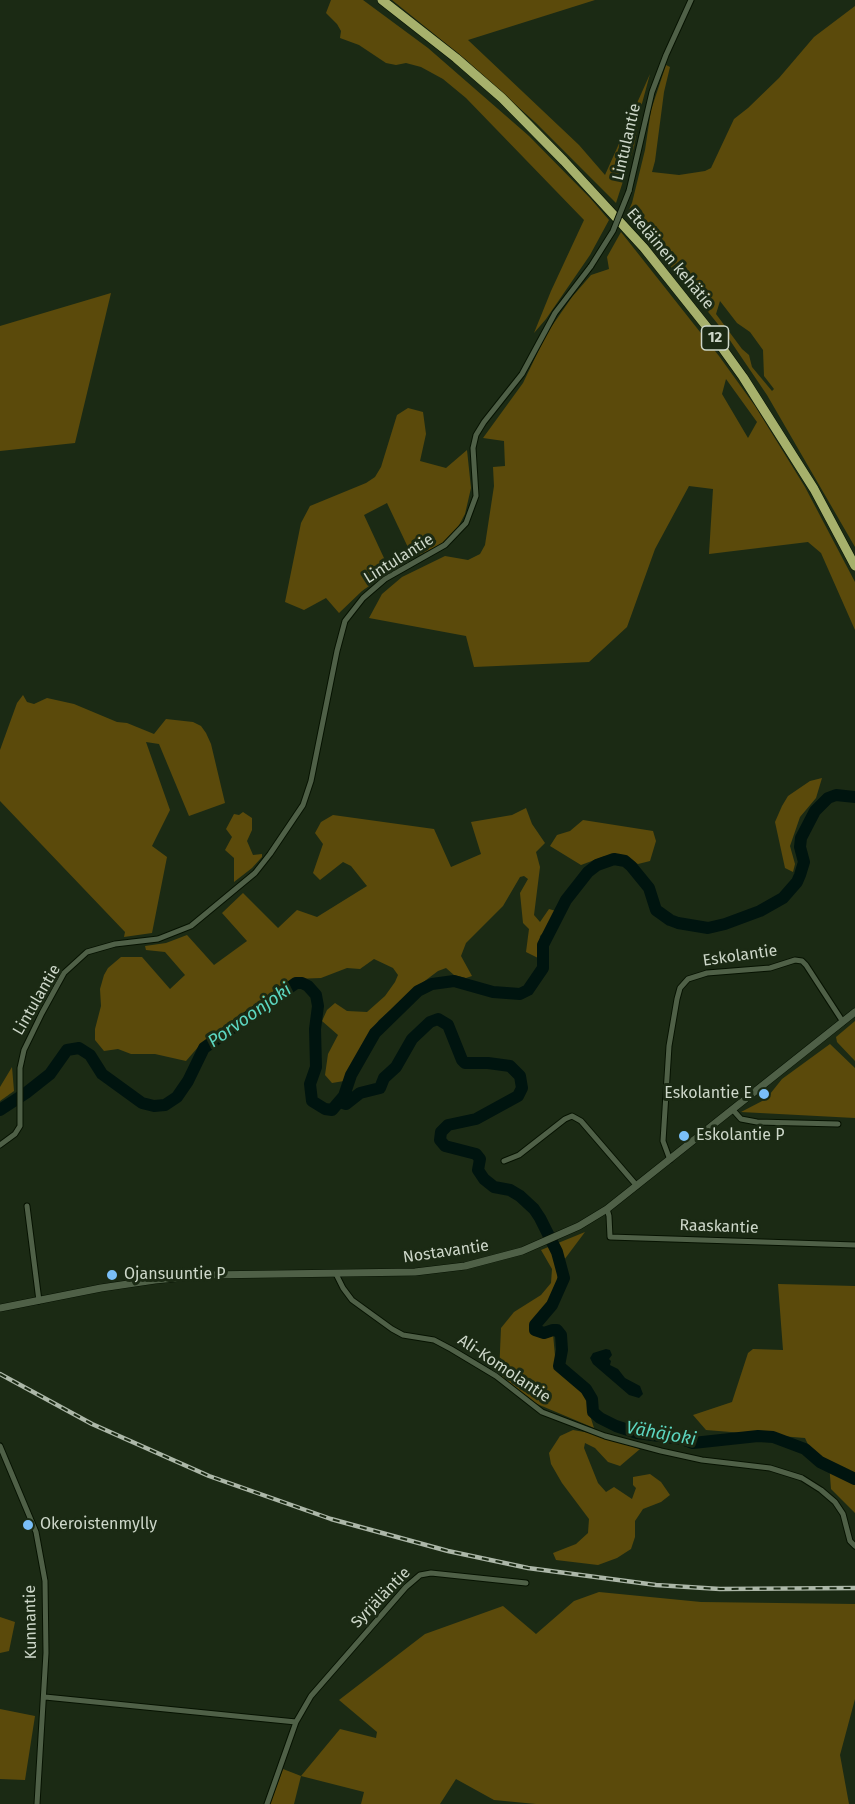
<!DOCTYPE html>
<html>
<head>
<meta charset="utf-8">
<style>
	body { margin:0 }
	canvas { display:block; background:#1b2a14 }
</style>
</head>
<body>
<canvas width="855" height="1804"></canvas>
<script>
const ctx = document.querySelector('canvas').getContext('2d');
ctx.lineJoin = 'round';
function fill(path, color) { ctx.fillStyle = color; ctx.fill(path, 'evenodd'); }
const shape = rows => new Path2D(rows.map(r => 'M' + r).join(''));
function strokePath(path, color, width, dash) { ctx.strokeStyle = color; ctx.lineWidth = width; ctx.lineCap = dash ? 'butt' : 'round'; ctx.setLineDash(dash || []); ctx.stroke(path); }
function drawText(font, color, halo, rows, align = 'center') {
  ctx.font = font + ' "Fira Sans",sans-serif'; ctx.lineWidth = 6; ctx.setLineDash([]); ctx.textBaseline = 'middle'; ctx.strokeStyle = halo; ctx.fillStyle = color; for (const [text, x, y, turn = 0] of rows) {
    ctx.save(); ctx.translate(x, y); ctx.rotate((+turn || 0) * Math.PI / 180); ctx.textAlign = isNaN(turn) ? turn : align; if (halo) ctx.strokeText(text, 0, 0); ctx.fillText(text, 0, 0); ctx.restore();
  }
}
const green = shape([
	[331,0,363,0,428,48,529,136,590,198,609,220,590,255,546,319,534,333,551,291,584,220,466,98,443,79,421,67,406,63,396,65,386,63,359,45,340,38,341,31,337,24,326,13],
	[392,0,595,0,468,40,579,145,605,175,650,74,641,107,634,147,616,203,536,123,465,59],
	[855,6,855,547,767,395,725,333,685,283,626,216,632,203,645,150,651,110,666,65,670,67,664,92,655,161,652,172,679,175,705,171,711,168,734,119,748,108,779,78,814,37],
	[720,301,737,323,750,332,763,350,764,376,774,389,772,391,752,367,749,355,742,349,716,314],
	[621,232,719,356,755,406,805,487,855,582,855,630,821,553,808,542,709,554,713,489,689,486,655,549,627,627,589,662,474,667,466,636,369,618,382,594,402,577,445,556,468,560,480,554,485,545,494,486,493,467,505,466,504,441,483,438,523,383,547,333,572,297,591,275,609,269,607,257],
	[726,379,757,422,748,438,722,394],
	[111,293,75,443,0,451,0,326],
	[408,408,423,412,426,434,420,461,446,468,467,450,471,488,465,514,457,529,442,544,413,558,387,503,364,515,390,571,362,591,339,613,326,598,304,610,285,602,301,523,310,506,366,483,375,477,381,467,397,415],
	[23,695,27,702,34,704,47,698,74,704,117,722,127,723,154,734,166,719,193,722,201,726,206,733,211,744,225,803,189,816,159,744,146,742,170,810,152,846,167,857,152,933,124,937,125,932,0,801,0,750,17,703],
	[822,778,816,798,800,817,790,846,795,864,793,872,785,868,775,822,782,806,788,796,810,781],
	[526,808,532,824,545,843,536,852,540,867,534,915,540,922,549,909,556,911,548,928,540,936,538,958,526,952,529,929,523,923,520,893,528,879,524,876,520,877,503,906,466,943,461,956,472,976,466,978,454,975,446,968,438,971,418,986,379,1020,365,1040,344,1081,332,1083,325,1075,328,1054,338,1035,322,1021,327,1010,335,1003,347,1011,367,1012,385,996,395,982,398,975,393,968,374,959,360,969,347,968,321,978,294,979,199,1046,186,1061,155,1054,131,1054,118,1049,104,1051,95,1040,95,1029,101,1006,100,989,104,975,108,968,121,957,142,957,170,989,185,975,165,952,146,950,145,946,166,943,187,935,214,965,247,941,222,913,243,893,278,928,297,910,317,917,367,886,351,866,343,862,320,880,313,873,323,844,315,833,321,822,333,815,434,829,451,867,481,854,471,822,512,815],
	[243,812,252,818,252,830,247,841,253,855,262,854,262,857,252,868,234,882,234,858,225,850,232,837,226,829,234,814,239,815],
	[583,820,653,831,656,841,650,861,638,864,623,856,605,856,581,865,550,846,557,835,570,831],
	[855,1021,855,1061,837,1042,836,1037],
	[830,1044,855,1068,855,1118,741,1112,766,1099,782,1079],
	[12,1067,14,1091,0,1101,0,1087],
	[585,1232,558,1268,557,1283,549,1300,532,1327,536,1334,553,1334,556,1367,587,1398,588,1409,594,1428,530,1401,499,1374,501,1328,514,1312,541,1295,551,1283,552,1269,541,1250],
	[778,1284,855,1286,855,1513,831,1489,829,1463,812,1453,805,1438,706,1430,693,1415,732,1402,748,1353,753,1349,783,1350],
	[573,1430,590,1433,640,1449,620,1466,608,1462,595,1448,585,1443,584,1448,598,1483,606,1492,614,1487,632,1499,636,1488,633,1485,633,1477,650,1474,661,1482,670,1495,661,1502,643,1509,635,1521,635,1537,631,1549,617,1558,598,1565,556,1560,553,1553,576,1544,588,1533,589,1519,562,1483,551,1464,549,1453,560,1436],
	[599,1592,701,1602,855,1604,855,1699,840,1755,849,1804,536,1804,494,1800,456,1779,440,1804,361,1804,364,1792,301,1776,294,1804,270,1804,283,1769,301,1776,340,1729,376,1738,377,1732,339,1700,425,1634,503,1606,536,1634,574,1601],
	[0,1617,15,1622,9,1651,0,1653],
	[0,1709,35,1716,25,1780,0,1779]
]);
const water = shape([
	[606,1349,610,1350,612,1355,609,1359,611,1361,610,1365,618,1369,625,1378,640,1386,643,1394,639,1398,629,1395,593,1364,590,1358,593,1353]
]);
const river = shape([
	[340,1102,346,1104,360,1093,380,1088,384,1078,396,1067,412,1039,430,1022,438,1019,448,1025,462,1060,465,1063,488,1063,510,1066,520,1076,522,1088,518,1096,476,1119,448,1125,441,1132,440,1140,445,1146,476,1154,480,1159,478,1170,484,1179,494,1187,510,1190,520,1196,534,1209,540,1218,557,1252,564,1278,552,1305,535,1325,535,1330,544,1333,553,1330,557,1330,561,1335,562,1350,559,1366,586,1389,592,1399,593,1412,600,1418,616,1426,637,1433,682,1439,693,1443,758,1436,773,1437,805,1449,820,1462,855,1479],
	[0,1110,26,1093,50,1074,67,1050,79,1048,90,1055,102,1074,142,1103,154,1106,165,1105,177,1097,188,1081,204,1048,296,983,302,983,308,986,316,995,318,1006,315,1029,316,1067,310,1084,312,1101,325,1109,332,1110,344,1096,351,1075,375,1033,418,991,432,984,454,981,493,992,520,994,528,990,543,968,543,945,566,900,588,872,597,865,614,859,625,861,631,866,649,888,656,910,670,920,678,923,708,928,725,924,760,911,783,898,797,882,800,875,804,862,800,847,801,838,815,811,828,798,836,795,855,797]
]);
const minor = shape([
	[629,191,652,92,666,55,691,0],
	[733,1110,741,1119,757,1122,838,1124],
	[0,1145,15,1134,20,1126,20,1068,24,1050,42,1013,64,973,87,952,115,944,158,939,191,926,255,873,270,854,303,805,311,781,337,651,345,621,363,598,385,579,445,545,466,523,476,496,473,448,476,435,484,422,522,374,555,313,591,266],
	[670,1160,663,1141,669,1046,677,999,680,988,688,979,707,973,770,968,795,960,802,961,806,965,843,1022],
	[504,1161,519,1155,565,1119,572,1116,581,1121,637,1186],
	[27,1206,39,1301],
	[607,1209,609,1216,610,1237,855,1245],
	[336,1274,343,1288,352,1300,392,1329,403,1335,434,1340,451,1349,496,1376,542,1412,605,1436,661,1451,702,1460,770,1468,802,1478,821,1490,835,1502,843,1514,850,1541,855,1546],
	[0,1446,36,1532,45,1581,46,1653,37,1804],
	[45,1697,296,1722],
	[267,1804,296,1722,311,1696,406,1587,420,1575,431,1573,526,1583]
]);
const tertiary = shape([
	[0,1308,101,1288,155,1280,207,1275,415,1272,465,1266,522,1251,579,1226,607,1209,855,1012]
]);
const trunk = shape([
	[382,0,456,58,502,98,564,161,644,248,710,331,743,377,814,489,855,566]
]);
const rail = shape([
	[0,1374,92,1424,209,1476,331,1519,448,1551,528,1568,656,1585,720,1589,855,1588]
]);
const minorBridge = shape([
	[591,266,613,231,629,191]
]);
const markers = [
	[764,1094,6,"#7abff8"],
	[684,1136,6,"#7abff8"],
	[112,1275,6,"#7abff8"],
	[28,1525,6,"#7abff8"]
];
const shields = [
	[715,338,27]
];
const shieldNames = [
	["12",715,338]
];
const streetNames = [
	["Lintulantie",627,142,-77],
	["Eteläinen kehätie",670,259,50],
	["Lintulantie",399,559,-32],
	["Eskolantie",740,956,-8],
	["Lintulantie",37,1000,-60],
	["Raaskantie",719,1227,2],
	["Nostavantie",446,1252,-8],
	["Ali-Komolantie",504,1369,34],
	["Syrjäläntie",381,1598,-46],
	["Kunnantie",31,1622,-91]
];
const poiNames = [
	["Eskolantie E",752,1094,"right"],
	["Eskolantie P",696,1136],
	["Ojansuuntie P",124,1275],
	["Okeroistenmylly",40,1525]
];
const waterNames = [
	["Porvoonjoki",250,1016,-35],
	["Vähäjoki",661,1434,10]
];
fill(green, '#5b4a0b');
fill(water, '#00140f');
strokePath(river, '#00140f', 12);
strokePath(minor, '#061201', 7);
strokePath(tertiary, '#061201', 8);
strokePath(trunk, '#061201', 10);
strokePath(minor, '#4f6047', 5);
strokePath(tertiary, '#4f6047', 7);
strokePath(trunk, '#a7b16c', 9);
strokePath(rail, '#acb7a8', 4.5);
strokePath(rail, '#1b2a14', 2, [7]);
strokePath(minorBridge, '#061201', 7, []);
strokePath(minorBridge, '#4f6047', 5);
for (const [x, y, r, color] of markers) { const dot = new Path2D(); dot.arc(x, y, r, 0, 2 * Math.PI); ctx.fillStyle = color; ctx.fill(dot); strokePath(dot, '#1b2a14', 2); }
for (const [x, y, w] of shields) { const box = new Path2D(); box.roundRect(x - w / 2, y - 12, w, 24, 4.5); ctx.fillStyle = '#1b2a14'; ctx.fill(box); strokePath(box, '#cdd7c9', 1.5); }
drawText('bold 15px', '#cdd7c9', null, shieldNames);
drawText('16px', '#cdd7c9', '#1b2a14', streetNames);
drawText('16px', '#cdd7c9', '#1b2a14', poiNames, 'left');
drawText('italic 18px', '#5cd6c0', '#1b2a14', waterNames);
</script>
</body>
</html>
